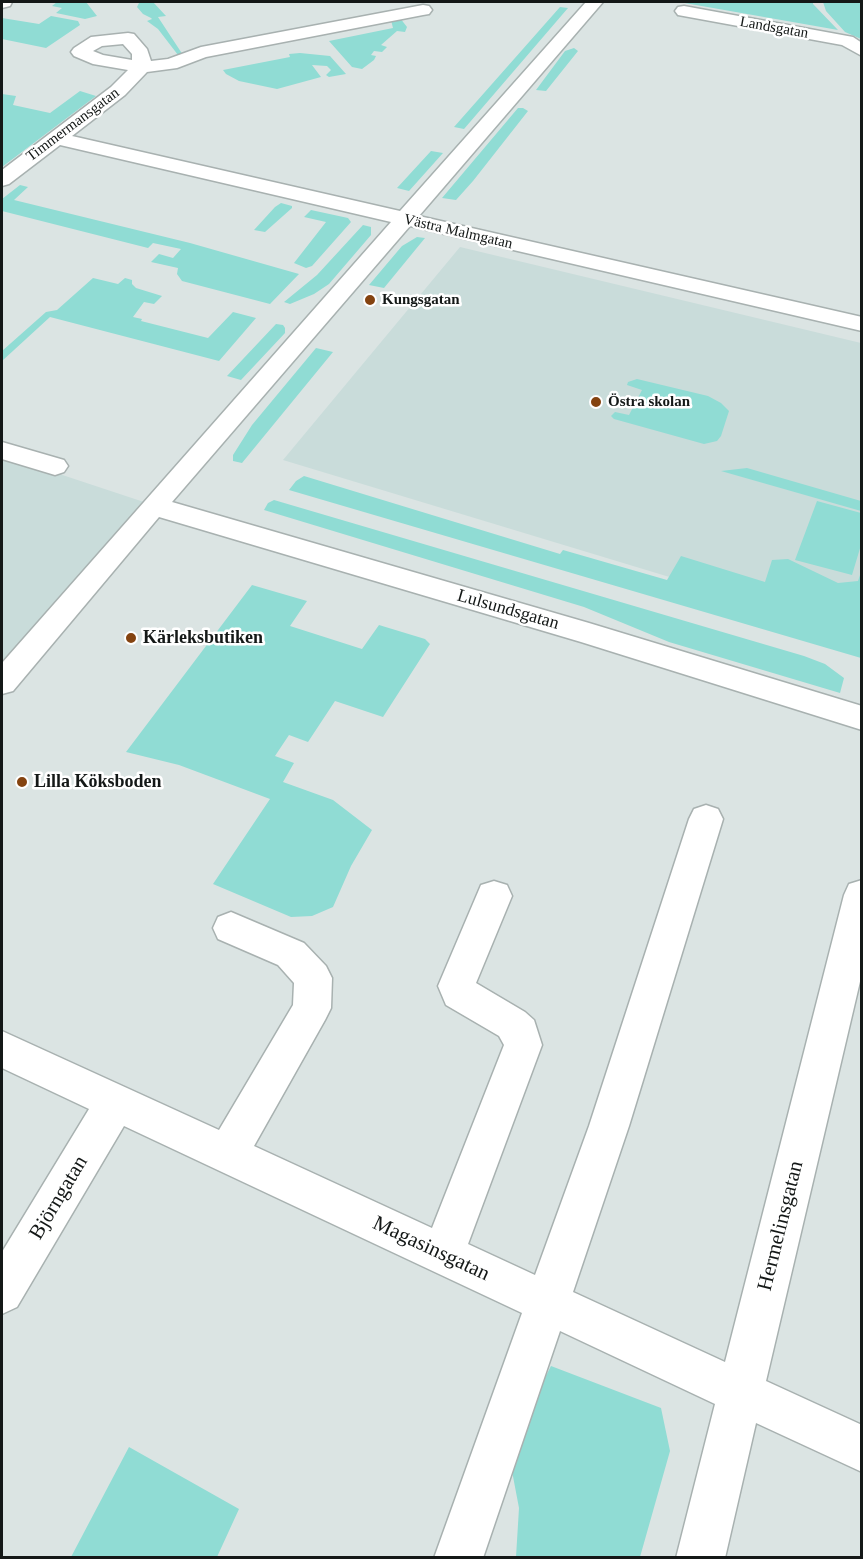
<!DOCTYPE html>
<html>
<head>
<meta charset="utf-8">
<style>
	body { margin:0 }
	#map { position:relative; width:863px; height:1559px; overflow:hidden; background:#dbe4e3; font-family:Georgia,serif }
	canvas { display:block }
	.frame { position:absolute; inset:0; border:3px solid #141817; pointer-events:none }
</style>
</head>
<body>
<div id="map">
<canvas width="863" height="1559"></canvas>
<div class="frame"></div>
</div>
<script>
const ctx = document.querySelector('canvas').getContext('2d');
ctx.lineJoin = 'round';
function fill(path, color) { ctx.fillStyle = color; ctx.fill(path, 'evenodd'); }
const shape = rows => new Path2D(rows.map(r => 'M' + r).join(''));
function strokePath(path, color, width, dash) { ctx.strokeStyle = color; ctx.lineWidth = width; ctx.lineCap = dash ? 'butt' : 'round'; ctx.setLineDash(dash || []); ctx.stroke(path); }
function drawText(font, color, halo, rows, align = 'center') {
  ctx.font = font + ' Georgia,serif'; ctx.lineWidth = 5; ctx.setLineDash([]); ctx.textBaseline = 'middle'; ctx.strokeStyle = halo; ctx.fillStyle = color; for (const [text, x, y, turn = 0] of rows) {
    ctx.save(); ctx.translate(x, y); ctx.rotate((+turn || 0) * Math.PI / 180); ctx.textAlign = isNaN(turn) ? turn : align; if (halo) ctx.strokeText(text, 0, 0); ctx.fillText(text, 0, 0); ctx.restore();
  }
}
const built = shape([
	[460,247,861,343,861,635,283,460],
	[2,455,156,506,2,684]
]);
const green = shape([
	[57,2,86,2,97,16,85,19,56,13,62,8,52,6],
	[153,2,166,16,158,17,183,55,168,59,178,55,158,29,147,21,152,19,151,18,143,14,137,7,139,3],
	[679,2,813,2,813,4,838,30],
	[823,2,861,2,861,39,845,32,826,11],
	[560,7,568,8,464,129,454,127],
	[51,16,78,21,80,25,46,48,2,39,2,18,39,24],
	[400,18,407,27,405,32,397,31,381,45,387,47,382,52,374,51,371,55,376,56,374,60,362,69,352,67,329,41,393,28,391,20],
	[574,48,578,51,546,91,536,90,565,51],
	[300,53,330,56,346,74,329,77,326,75,331,70,327,66,312,65,321,77,277,89,239,81,226,74,223,70,290,57,289,54],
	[80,91,96,96,2,167,2,94,16,96,13,105,50,113],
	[518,108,523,108,528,111,473,181,456,200,442,198],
	[431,151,443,153,409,191,397,188],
	[20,185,28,187,14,200,190,243,299,274,270,304,182,281,177,274,178,268,151,262,159,254,173,258,181,249,153,243,148,248,2,211,2,199],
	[281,203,292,206,292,208,265,232,254,230,275,207],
	[311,210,348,218,351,222,312,266,306,268,294,263,326,222,304,217],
	[363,225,371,227,371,235,329,284,314,294,290,304,284,302,317,275],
	[417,237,425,238,384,288,369,285,402,246],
	[93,278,118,284,125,278,132,280,132,284,136,288,162,296,154,304,144,302,133,317,142,319,141,321,208,338,233,312,256,318,219,361,50,317,2,361,2,351,46,312,57,310],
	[276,324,283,325,285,328,285,333,241,380,227,376],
	[316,348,333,352,242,463,233,461,233,455,252,425],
	[637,379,708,396,721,403,729,411,721,436,717,441,704,444,614,419,611,416,615,412,629,415,642,390,627,385,628,382],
	[747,468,861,501,861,511,721,471],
	[304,476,560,554,563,550,667,580,681,556,765,582,772,560,788,559,838,583,858,581,861,572,861,658,289,490,296,481],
	[274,500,804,656,825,664,844,678,840,693,669,642,584,607,264,510,268,503],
	[817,501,861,513,861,545,852,575,795,560],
	[252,585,307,601,290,626,362,649,379,625,425,639,430,644,383,717,335,701,308,742,289,735,275,756,294,763,283,782,333,800,372,830,351,866,333,907,312,916,291,917,213,884,270,799,179,765,126,752],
	[551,1366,661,1408,670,1451,640,1557,516,1557,519,1508,508,1450],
	[129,1447,239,1509,217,1557,71,1557]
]);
const minor = shape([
	[2,2,12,2,10,6,2,8,2,2],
	[586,2,603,2,419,216,862,317,862,331,410,226,172,502,589,623,862,706,862,730,581,642,159,517,13,691,2,694,2,663,391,222,60,145,9,184,2,186,2,170,111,87,128,70,93,64,74,56,71,52,74,48,91,37,128,33,134,34,147,49,151,61,168,59,201,47,423,5,429,6,432,10,429,14,423,15,206,57,177,68,147,72,125,95,72,136,400,211,586,2],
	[123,44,132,54,132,60,103,55,93,51,102,46,123,44],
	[684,6,853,37,862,43,862,56,842,45,678,15,675,11,678,7,684,6],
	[2,442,64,460,68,466,64,472,55,475,2,459,2,442],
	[706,805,718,809,723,819,629,1126,573,1292,725,1362,844,895,849,884,862,880,862,973,766,1381,862,1425,862,1472,756,1423,725,1558,676,1558,715,1404,560,1331,483,1558,434,1558,522,1313,124,1126,17,1307,2,1314,2,1252,89,1109,2,1068,2,1031,219,1130,293,1005,294,983,278,965,218,939,213,928,218,917,231,912,304,943,326,966,332,978,331,1008,325,1020,254,1146,432,1228,504,1045,499,1036,446,1005,438,986,481,885,494,881,507,885,512,896,476,983,525,1012,534,1020,542,1045,468,1244,535,1275,589,1126,689,819,694,809,706,805]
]);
const markers = [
	[370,300,6,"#844310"],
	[596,402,6,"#844310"],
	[131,638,6,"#844310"],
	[22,782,6,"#844310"]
];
const farStreetnames = [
	["Landsgatan",774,28,10],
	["Timmermansgatan",73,125,-37],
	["Västra Malmgatan",458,232,13]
];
const farPoinames = [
	["Kungsgatan",382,300],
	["Östra skolan",608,402]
];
const streetNames = [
	["Lulsundsgatan",508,610,16]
];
const poiNames = [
	["Kärleksbutiken",143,638],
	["Lilla Köksboden",34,782]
];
const nearStreetnames = [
	["Björngatan",59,1198,-59],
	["Hermelinsgatan",781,1226,-76],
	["Magasinsgatan",431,1249,25]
];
fill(built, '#c9dcda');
fill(green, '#90dcd4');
strokePath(minor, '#a8b1b0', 3);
fill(minor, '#fff');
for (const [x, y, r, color] of markers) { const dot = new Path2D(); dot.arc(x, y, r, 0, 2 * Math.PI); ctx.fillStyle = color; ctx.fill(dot); strokePath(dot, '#fff', 2); }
drawText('15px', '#141817', '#fff', farStreetnames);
drawText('bold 15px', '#141817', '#fff', farPoinames, 'left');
drawText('18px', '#141817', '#fff', streetNames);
drawText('bold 18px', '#141817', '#fff', poiNames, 'left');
drawText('21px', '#141817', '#fff', nearStreetnames);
</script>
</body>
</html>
